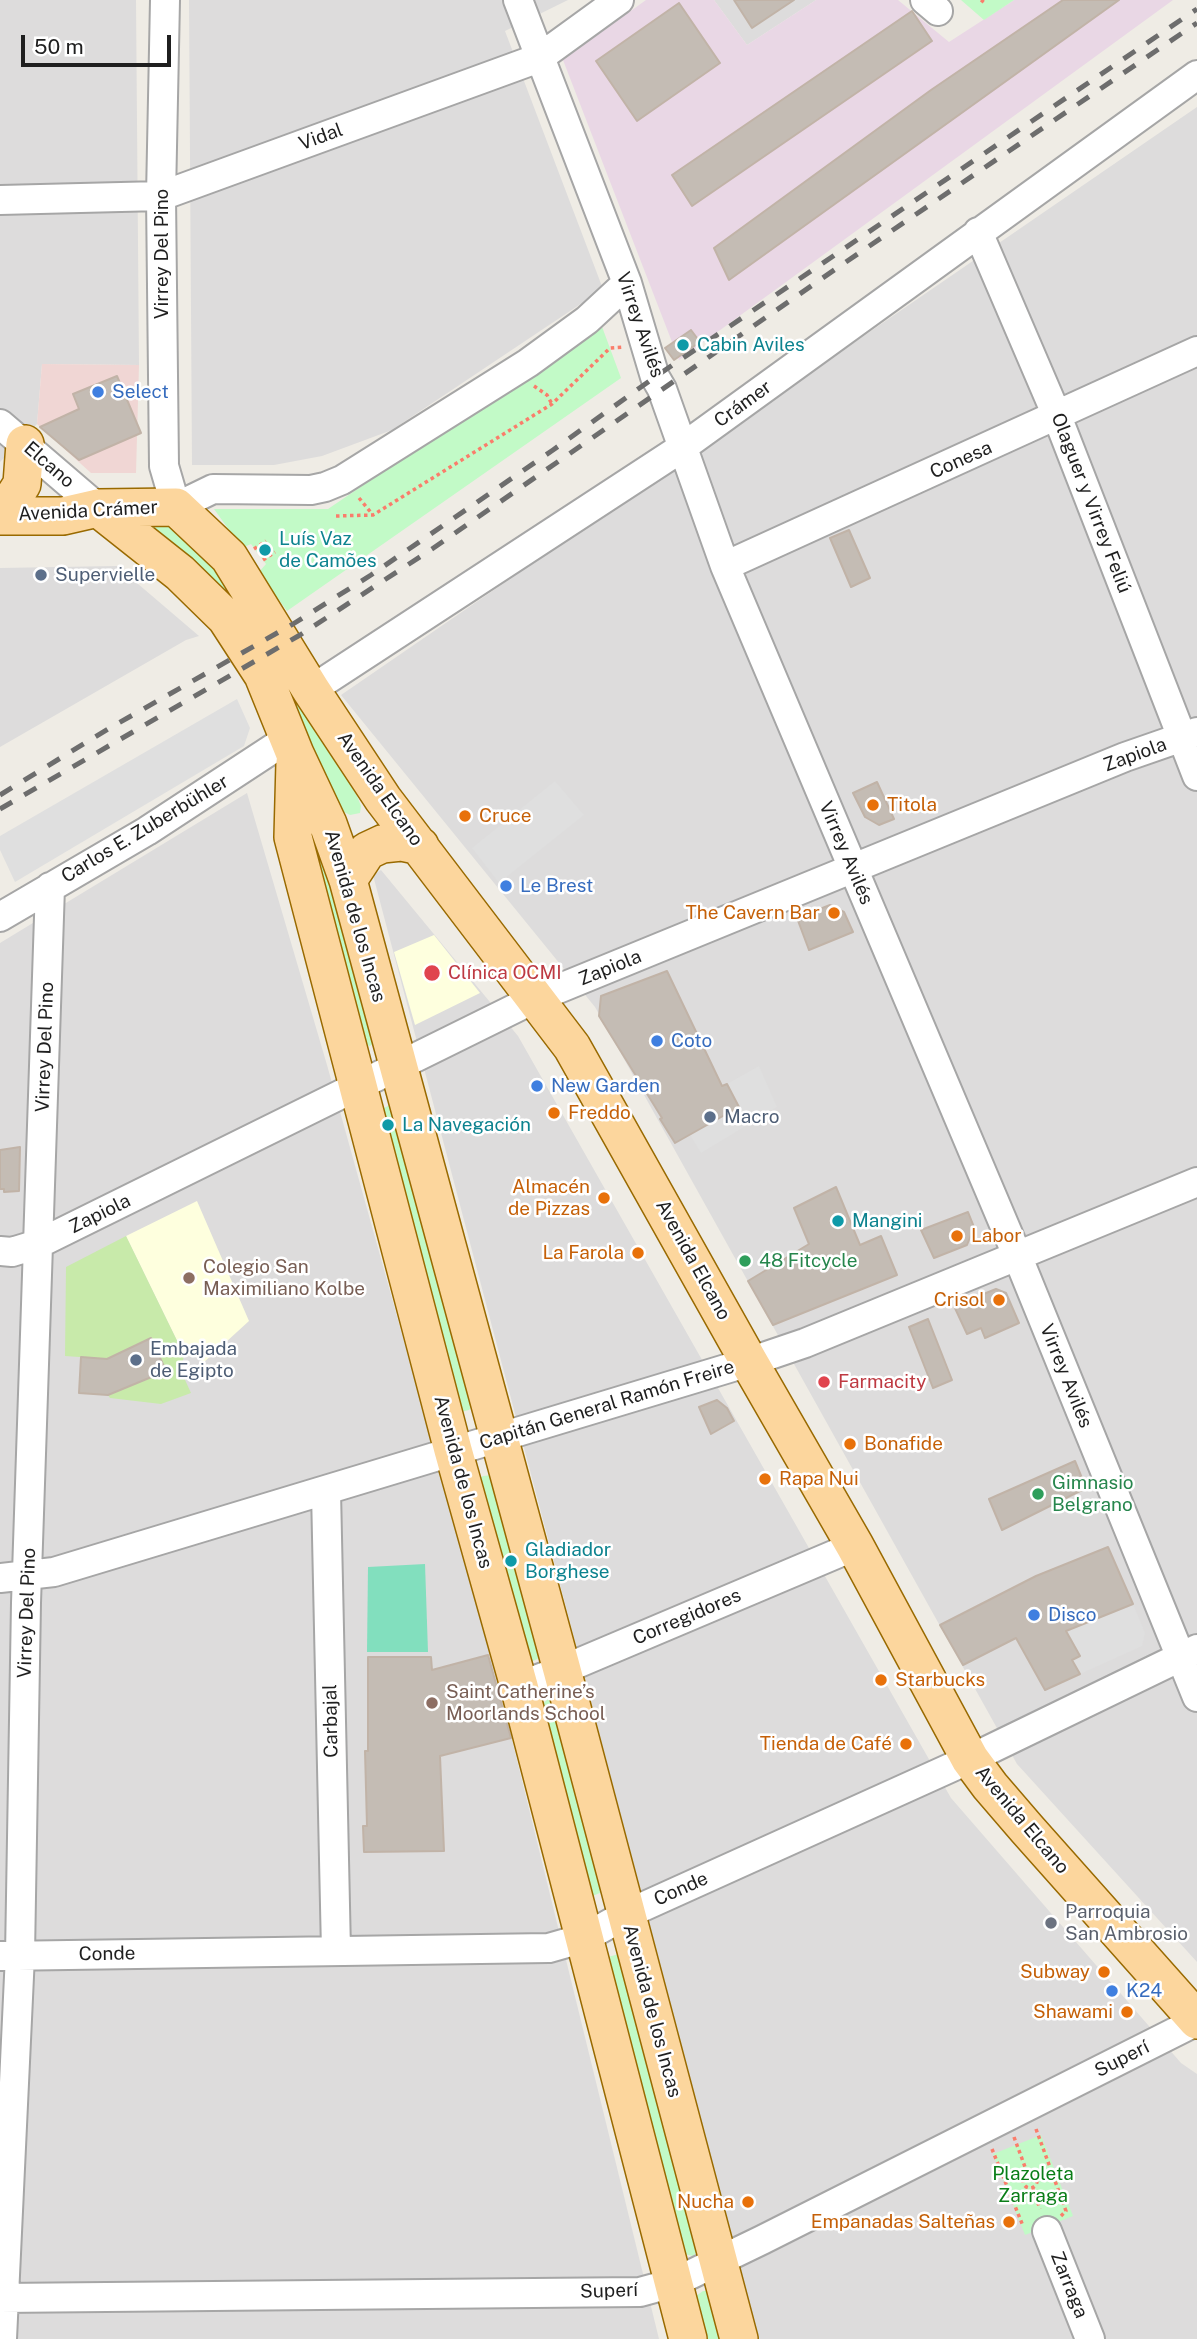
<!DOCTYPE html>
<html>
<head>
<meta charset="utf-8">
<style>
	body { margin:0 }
	#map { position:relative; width:1197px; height:2339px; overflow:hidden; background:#efece5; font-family:"Public Sans",sans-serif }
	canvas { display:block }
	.scale { position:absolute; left:21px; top:35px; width:150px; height:32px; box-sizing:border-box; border:4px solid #1f1f1f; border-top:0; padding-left:9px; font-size:21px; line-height:24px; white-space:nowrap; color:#1f1f1f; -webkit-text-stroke:5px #fff; paint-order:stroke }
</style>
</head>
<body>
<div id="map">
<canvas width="1197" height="2339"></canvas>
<div class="scale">50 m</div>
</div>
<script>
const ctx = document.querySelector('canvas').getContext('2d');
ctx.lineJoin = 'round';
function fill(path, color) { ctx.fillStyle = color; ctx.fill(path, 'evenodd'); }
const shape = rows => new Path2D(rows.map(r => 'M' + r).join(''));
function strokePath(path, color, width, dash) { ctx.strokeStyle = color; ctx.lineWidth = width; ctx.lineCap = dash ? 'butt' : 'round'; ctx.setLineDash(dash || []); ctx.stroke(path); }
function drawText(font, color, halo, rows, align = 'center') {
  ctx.font = font + ' "Public Sans",sans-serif'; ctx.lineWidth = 5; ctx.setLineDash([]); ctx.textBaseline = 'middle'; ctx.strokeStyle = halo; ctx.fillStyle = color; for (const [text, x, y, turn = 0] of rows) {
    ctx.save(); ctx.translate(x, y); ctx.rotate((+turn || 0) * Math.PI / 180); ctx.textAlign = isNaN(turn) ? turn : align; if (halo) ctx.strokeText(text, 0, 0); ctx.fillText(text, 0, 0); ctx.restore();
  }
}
const residential = shape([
	[0,0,136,0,139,365,42,364,37,424,0,462],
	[189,0,568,0,505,31,603,289,392,430,322,456,274,465,192,465],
	[714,0,816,0,747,45],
	[1197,107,1197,1962,1017,1764,595,1007,341,695],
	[117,566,199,636,186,640,0,747,0,568],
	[247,793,327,1065,491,1654,659,2339,0,2339,0,943],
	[381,870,518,1036,951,1798,1181,2063,1197,2074,1197,2339,759,2339,373,875]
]);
const commercial = shape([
	[42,364,139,365,136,473,91,473,37,424]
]);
const industrial = shape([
	[646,0,714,0,747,45,816,0,898,0,949,42,1014,0,1173,0,679,360,563,60]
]);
const education = shape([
	[434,935,480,993,415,1025,394,952],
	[197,1201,249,1321,202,1364,199,1347,184,1355,126,1236]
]);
const grass = shape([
	[126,1236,184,1355,181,1371,191,1393,161,1404,110,1398,108,1395,165,1371,151,1338,107,1359,65,1356,66,1267]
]);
const park = shape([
	[961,0,1014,0,984,20],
	[601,324,621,378,287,611,259,572,266,564,251,544,242,548,214,509,328,509],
	[137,517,161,520,219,571,256,626,357,796,361,806,360,813,350,815,344,812,334,797,288,693,250,629,208,574],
	[313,837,328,863,379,1039,370,1046,362,1044,307,838],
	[394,1103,475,1402,469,1410,461,1412,374,1113],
	[493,1475,541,1657,531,1662,478,1479,483,1476],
	[548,1699,561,1703,609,1889,588,1898,537,1709],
	[623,1953,701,2248,693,2256,680,2253,604,1958],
	[1041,2135,1073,2216,1025,2235,993,2154],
	[703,2291,712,2291,725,2339,704,2339,693,2298]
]);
const pitch = shape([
	[425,1564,428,1652,367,1652,368,1567]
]);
const parking = shape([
	[237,699,250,728,244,746,15,882,0,850,0,836],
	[555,781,584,815,499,883,472,848],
	[759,1066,777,1107,701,1153,690,1135,739,1107,727,1084],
	[1133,1604,1145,1633,1142,1646,1080,1674,1072,1660,1080,1656,1066,1631]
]);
const building = shape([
	[734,0,794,0,752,28,734,0],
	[1063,0,1119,0,729,280,714,248,931,90,1063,0],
	[679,3,720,63,637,121,596,61,679,3],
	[912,11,932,41,692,206,672,175,912,11],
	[691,330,700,342,674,360,665,348,691,330],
	[117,376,141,433,79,460,40,427,79,409,73,394,117,376],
	[849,530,870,578,851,587,830,538,849,530],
	[877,782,894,819,879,825,865,817,853,793,877,782],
	[830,905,844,912,853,932,809,950,797,918,830,905],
	[667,971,722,1086,727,1084,739,1107,675,1143,660,1119,662,1118,599,1016,601,996,667,971],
	[20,1147,19,1191,4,1192,4,1189,0,1189,0,1150,20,1147],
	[836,1187,860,1245,881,1236,897,1275,773,1325,748,1281,809,1244,794,1208,836,1187],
	[968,1212,974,1227,967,1245,934,1258,921,1230,968,1212],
	[996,1289,1006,1293,1019,1323,985,1338,981,1328,967,1334,954,1306,996,1289],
	[928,1319,952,1380,933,1388,909,1327,928,1319],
	[151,1338,166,1371,108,1395,79,1393,81,1357,107,1359,151,1338],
	[717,1400,727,1408,734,1421,711,1434,699,1407,717,1400],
	[1075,1461,1086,1488,1002,1530,989,1499,1075,1461],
	[1108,1547,1133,1604,1066,1631,1080,1656,1072,1660,1080,1674,1045,1690,1016,1638,963,1665,940,1625,1036,1576,1108,1547],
	[488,1655,511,1738,440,1756,444,1851,364,1852,363,1826,367,1826,365,1751,368,1751,368,1657,431,1657,432,1670,488,1655]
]);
const path = shape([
	[981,0,986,4],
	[534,386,547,395,552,404],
	[359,498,373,515],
	[336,516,373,515,552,404,610,348,623,347],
	[254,549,266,541],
	[263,560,275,552],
	[1036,2129,1066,2211,1061,2216],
	[1014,2137,1028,2175],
	[992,2149,1023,2226],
	'1023 2181a7 7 0 1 1 14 0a7 7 0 1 1-14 0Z',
	[1033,2189,1040,2209]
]);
const minor = shape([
	[165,0,161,196,164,466,176,507,213,489,311,490,325,487,342,480,528,363,587,320,627,283],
	[518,0,627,283,655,377,662,389,725,566,1017,1255,1197,1697],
	[925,0,938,11],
	[0,200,161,196,539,58,619,0],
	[978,232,1057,416,1197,776],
	[0,424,98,508],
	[725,566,1197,351],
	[311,690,683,447,1197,75],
	[0,917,147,831,289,738],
	[0,1251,12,1252,38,1244,536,998,1125,757,1197,732],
	[326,1491,336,1951],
	[0,1578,54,1572,749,1362,805,1343,1197,1182],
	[519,1686,562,1670,855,1546],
	[0,1956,549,1948,584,1938,627,1914,970,1759,1197,1649],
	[1047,2231,1090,2339],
	[0,2298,640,2292,673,2283,762,2240,1197,2021],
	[2,2339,20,1955,26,1603,50,887]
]);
const major = shape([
	[98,508,180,573,226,618,263,675,295,754,328,824,348,880,562,1670,739,2339],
	[0,516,63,516,98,508,176,507,229,557,311,690,383,799,572,1047,749,1362,855,1546,970,1759,990,1786,1027,1829,1197,2020],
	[2,516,22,484,25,444],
	[295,762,293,837,453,1450,519,1686,688,2339],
	[348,880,367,851,382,844,401,842,420,846]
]);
const rail = shape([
	[0,795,108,729,293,624,371,575,553,450,655,377,1197,9],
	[0,809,300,635,432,549,840,266,1197,23]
]);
const markers = [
	[683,345,7,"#0f9aa8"],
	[98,392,7,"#3f7fe0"],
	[265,550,7,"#0f9aa8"],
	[41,575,7,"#5c6f8a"],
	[873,805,7,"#e8710a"],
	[465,816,7,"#e8710a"],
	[506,886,7,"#3f7fe0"],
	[834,913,7,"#e8710a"],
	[432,973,9,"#e0444e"],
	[657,1041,7,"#3f7fe0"],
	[537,1086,7,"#3f7fe0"],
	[554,1113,7,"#e8710a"],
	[710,1117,7,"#5c6f8a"],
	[388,1125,7,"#0f9aa8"],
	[604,1198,7,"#e8710a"],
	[838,1221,7,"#0f9aa8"],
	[957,1236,7,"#e8710a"],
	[638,1253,7,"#e8710a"],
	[745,1261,7,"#2e9e5b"],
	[189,1278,7,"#8d6e63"],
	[999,1300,7,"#e8710a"],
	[136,1360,7,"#5c6f8a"],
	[824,1382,7,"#e0444e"],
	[850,1444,7,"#e8710a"],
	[765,1479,7,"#e8710a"],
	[1038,1494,7,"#2e9e5b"],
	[511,1561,7,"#0f9aa8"],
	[1034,1615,7,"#3f7fe0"],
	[881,1680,7,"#e8710a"],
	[432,1703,7,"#8d6e63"],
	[906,1744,7,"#e8710a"],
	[1051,1923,7,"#6b7280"],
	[1104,1972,7,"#e8710a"],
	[1112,1991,7,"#3f7fe0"],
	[1127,2012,7,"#e8710a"],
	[748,2202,7,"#e8710a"],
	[1009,2222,7,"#e8710a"]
];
const streetNames = [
	["Vidal",321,137,-20],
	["Virrey Del Pino",162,254,-90],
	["Virrey Avilés",640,325,71],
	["Crámer",743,404,-36],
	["Conesa",961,460,-24],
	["Elcano",49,465,41],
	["Olaguer y Virrey Feliú",1091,503,69],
	["Avenida Crámer",88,511,-3],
	["Zapiola",1135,755,-20],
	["Avenida Elcano",380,789,55],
	["Carlos E. Zuberbühler",145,829,-31],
	["Virrey Avilés",846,853,67],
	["Avenida de los Incas",355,916,74],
	["Zapiola",610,968,-22],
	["Virrey Del Pino",45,1047,-88],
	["Zapiola",100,1214,-26],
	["Avenida Elcano",693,1260,61],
	["Virrey Avilés",1066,1376,68],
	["Capitán General Ramón Freire",607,1405,-17],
	["Avenida de los Incas",463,1482,75],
	["Virrey Del Pino",27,1613,-88],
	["Corregidores",687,1617,-23],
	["Carbajal",331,1721,-91],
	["Avenida Elcano",1022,1820,50],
	["Conde",681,1889,-24],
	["Conde",107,1954,-1],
	["Avenida de los Incas",652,2011,75],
	["Superí",1122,2059,-27],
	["Zarraga",1069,2285,68],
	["Superí",609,2291,-2]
];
const cultureNames = [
	["Cabin Aviles",697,345],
	["Luís Vaz",279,539],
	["de Camões",279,561],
	["La Navegación",402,1125],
	["Mangini",852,1221],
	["Gladiador",525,1550],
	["Borghese",525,1572]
];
const shopNames = [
	["Select",112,392],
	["Le Brest",520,886],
	["Coto",671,1041],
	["New Garden",551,1086],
	["Disco",1048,1615],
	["K24",1126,1991]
];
const serviceNames = [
	["Supervielle",55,575],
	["Macro",724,1117],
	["Embajada",150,1349],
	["de Egipto",150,1371]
];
const foodNames = [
	["Titola",887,805,"left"],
	["Cruce",479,816,"left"],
	["The Cavern Bar",820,913],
	["Freddo",568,1113,"left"],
	["Almacén",590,1187],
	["de Pizzas",590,1209],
	["Labor",971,1236,"left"],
	["La Farola",624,1253],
	["Crisol",985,1300],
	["Bonafide",864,1444,"left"],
	["Rapa Nui",779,1479,"left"],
	["Starbucks",895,1680,"left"],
	["Tienda de Café",892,1744],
	["Subway",1090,1972],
	["Shawami",1113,2012],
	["Nucha",734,2202],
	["Empanadas Salteñas",995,2222]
];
const healthNames = [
	["Clínica OCMI",448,973],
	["Farmacity",838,1382]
];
const leisureNames = [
	["48 Fitcycle",759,1261],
	["Gimnasio",1052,1483],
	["Belgrano",1052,1505]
];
const educationNames = [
	["Colegio San",203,1267],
	["Maximiliano Kolbe",203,1289],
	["Saint Catherine’s",446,1692],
	["Moorlands School",446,1714]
];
const worshipNames = [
	["Parroquia",1065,1912],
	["San Ambrosio",1065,1934]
];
const parkNames = [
	["Plazoleta",1033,2174],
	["Zarraga",1033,2196]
];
fill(residential, '#dddcdc');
fill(commercial, '#f0d6d4');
fill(industrial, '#e9d7e5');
fill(education, '#feffde');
fill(grass, '#c8eaaa');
fill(park, '#c2fac7');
fill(pitch, '#82dfbe');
fill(parking, '#dfdfdf');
fill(building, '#c4bcb4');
strokePath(building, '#c1b3a7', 2);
strokePath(minor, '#a6a6a6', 32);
strokePath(major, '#996a00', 40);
strokePath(path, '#fa7d6b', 3.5, [3.5, 3.5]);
strokePath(minor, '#fff', 28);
strokePath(major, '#fcd69d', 37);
strokePath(rail, '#6d6d6d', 5, [14, 14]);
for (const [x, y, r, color] of markers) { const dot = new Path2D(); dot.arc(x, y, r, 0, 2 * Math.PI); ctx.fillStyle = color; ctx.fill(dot); strokePath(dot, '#fff', 2.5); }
drawText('19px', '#1f1f1f', '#fff', streetNames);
drawText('19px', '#0d838f', '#fff', cultureNames, 'left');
drawText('19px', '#366cbe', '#fff', shopNames, 'left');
drawText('19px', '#4e5e75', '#fff', serviceNames, 'left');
drawText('19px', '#c56008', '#fff', foodNames, 'right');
drawText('19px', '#be3a42', '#fff', healthNames, 'left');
drawText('19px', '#27864d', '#fff', leisureNames, 'left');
drawText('19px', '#785e54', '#fff', educationNames, 'left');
drawText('19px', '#5b616d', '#fff', worshipNames, 'left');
drawText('19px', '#0b7e18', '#fff', parkNames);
</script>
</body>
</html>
